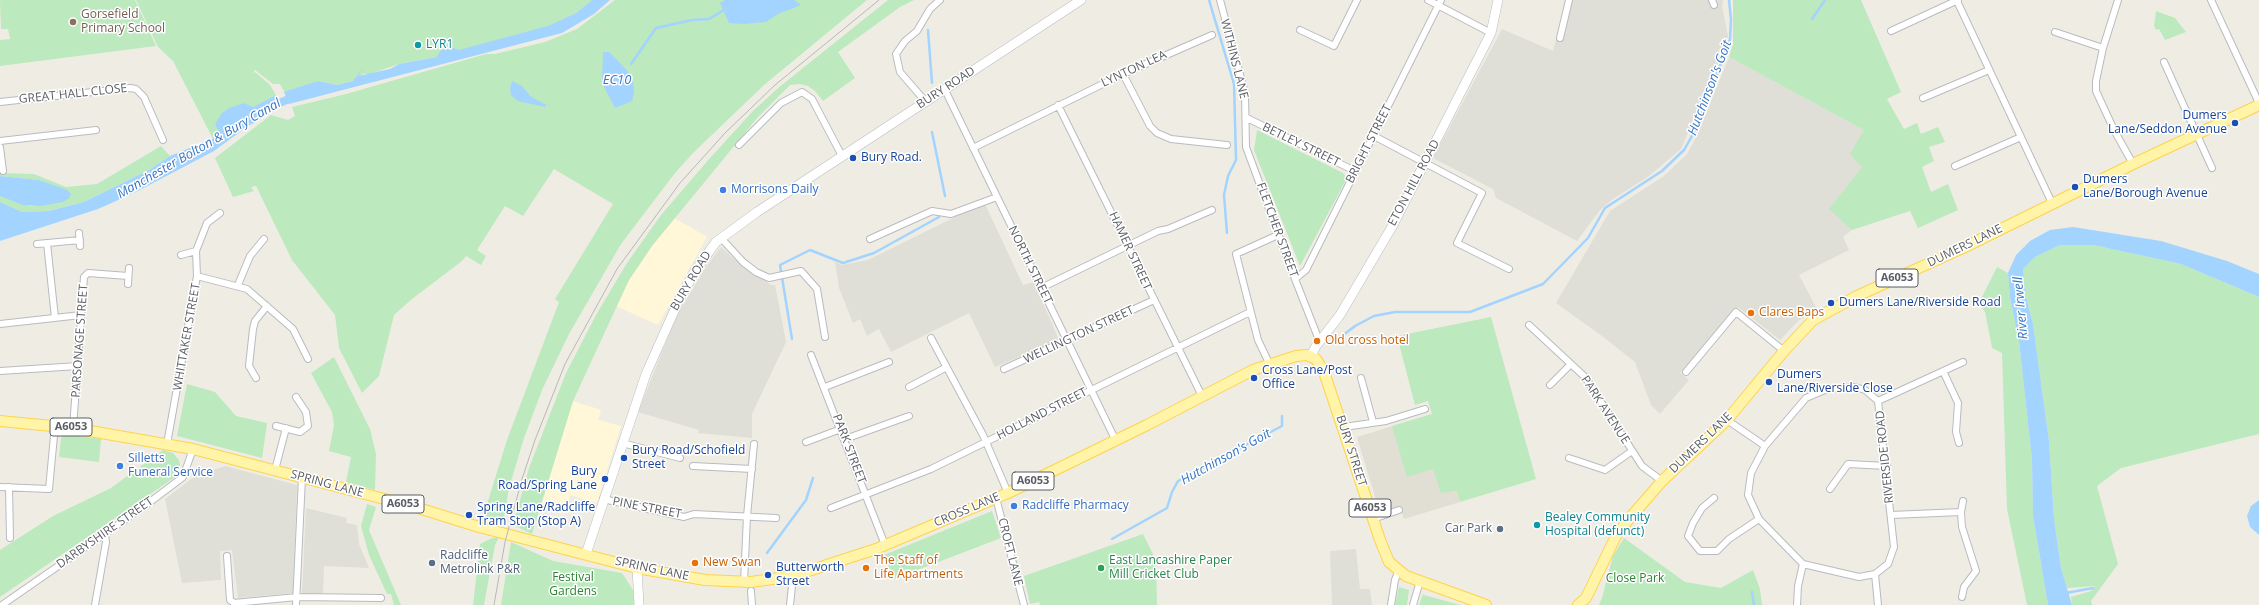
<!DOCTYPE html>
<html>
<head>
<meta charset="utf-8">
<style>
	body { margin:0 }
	canvas { display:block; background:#efede3 }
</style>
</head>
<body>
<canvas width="2259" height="605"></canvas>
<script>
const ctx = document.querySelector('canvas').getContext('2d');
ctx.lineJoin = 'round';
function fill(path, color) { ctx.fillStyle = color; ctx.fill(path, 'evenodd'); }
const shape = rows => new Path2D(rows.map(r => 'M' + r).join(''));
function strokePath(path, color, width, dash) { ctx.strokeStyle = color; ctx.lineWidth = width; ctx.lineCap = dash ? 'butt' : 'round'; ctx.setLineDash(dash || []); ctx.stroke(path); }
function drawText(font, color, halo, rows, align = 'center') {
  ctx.font = font + ' "Open Sans",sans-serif'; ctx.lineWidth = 3; ctx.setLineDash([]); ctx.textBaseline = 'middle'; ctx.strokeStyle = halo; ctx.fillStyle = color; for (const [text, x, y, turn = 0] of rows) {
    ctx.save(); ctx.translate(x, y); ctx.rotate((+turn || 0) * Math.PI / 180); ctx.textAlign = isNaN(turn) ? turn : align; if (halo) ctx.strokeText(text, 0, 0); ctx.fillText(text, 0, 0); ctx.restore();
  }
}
const commercial = shape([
	[674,218,707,237,658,325,616,306,629,280,652,246],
	[573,401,601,410,598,420,621,426,597,503,570,495,565,514,541,506]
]);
const industrial = shape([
	[1566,0,1723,0,1722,6,1728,36,1722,54,1681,149,1649,176,1613,199,1600,210,1577,241,1496,198,1493,189,1433,158,1502,29,1553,51],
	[1729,57,1864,130,1862,167,1830,208,1852,230,1843,237,1849,250,1799,275,1817,309,1798,321,1780,340,1738,307,1680,373,1689,380,1660,414,1651,405,1635,362,1602,336,1556,303,1610,211,1664,176,1687,154,1698,134],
	[985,204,1023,285,1034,282,1059,340,995,367,969,313,891,352,879,329,867,336,860,319,853,323,839,288,835,262,842,265,868,260,961,214],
	[721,247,735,260,771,285,775,285,786,342,752,414,752,438,698,433,699,430,638,412,676,317,705,268],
	[225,466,297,485,293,593,238,598,232,550,220,551,221,580,182,583,165,499,194,477],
	[306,508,347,518,346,523,357,525,359,544,369,568,324,566,323,595,302,594],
	[1356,549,1360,589,1370,589,1372,605,1332,605,1330,551]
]);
const education = shape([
	[1432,414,1452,492,1457,491,1460,502,1404,519,1400,507,1380,513,1357,437]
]);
const green = shape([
	[0,0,135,0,156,46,0,66,0,40,10,39,8,29,1,29],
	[136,0,592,0,576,13,549,26,478,46,459,50,454,48,437,57,399,64,370,74,363,74,353,81,337,85,318,81,285,93,280,84,273,84,255,70,252,74,255,72,270,85,276,95,253,107,244,103,215,125,220,133,213,139,173,61,158,47],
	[615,0,867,0,764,85,693,153,675,173,621,244,569,334,542,390,524,438,509,488,503,523,483,517,507,440,559,302,555,299,613,204,554,169,523,216,505,206,477,250,486,256,481,265,466,256,462,261,412,299,394,315,379,376,362,393,339,348,335,315,292,260,256,186,251,187,254,191,233,197,215,158,271,115,288,120,295,116,292,107,346,94,486,54,495,54,545,42,577,29],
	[888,0,914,0,900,7,838,52,855,78,823,101,815,91,808,86,800,84,790,85,758,117,652,246,629,280,573,401,532,534,513,525,529,468,566,373,596,315,627,263,661,215,710,158,753,111,778,88],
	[1733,0,1861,0,1901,92,1887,99,1904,129,1917,123,1921,134,1938,127,1945,142,1929,147,1934,161,1922,167,1931,192,1948,184,1958,210,1918,228,1910,211,1852,230,1829,209,1862,167,1850,154,1864,130,1729,57,1733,44],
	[2156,11,2175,18,2186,32,2165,40,2159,29,2156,30,2154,26],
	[1257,130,1343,173,1347,178,1300,266,1254,150],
	[161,146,170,156,149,170,84,202,47,211,22,212,0,202,0,196,30,206,63,202,47,183,39,180,0,176,0,173,34,174,66,187,97,184],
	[2060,245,2093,245,2181,264,2259,297,2259,434,2121,468,2097,486,2118,564,2091,601,2092,605,2072,605,2071,597,2091,591,2095,586,2067,588,2061,568,2054,519,2049,441,2033,324,2025,293,2023,269,2035,257],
	[1997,267,2008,273,2010,298,2019,341,2032,460,2033,516,2048,605,2027,605,2007,509,2002,353,1992,348,1985,312,1979,303],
	[1491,317,1536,479,1460,502,1457,491,1441,493,1433,469,1407,477,1392,426,1432,414,1428,401,1415,405,1397,336],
	[334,357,370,429,376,454,375,490,346,482,351,457,329,451,334,425,332,412,311,373],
	[187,384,215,392,236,416,267,423,262,458,177,436],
	[63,434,101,439,99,462,59,457,61,438],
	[163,450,173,453,179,460,181,470,178,475,0,597,0,550,53,516,111,488],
	[367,504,376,507,369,530,401,605,394,605,391,594,387,594,369,555,361,526],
	[992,511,1001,538,894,579,884,555],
	[1143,534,1156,560,1157,605,1040,605,1039,602,1030,604,1024,576],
	[499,537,495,545,484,605,473,605,480,544,492,538],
	[1624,538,1685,582,1721,588,1753,570,1760,589,1762,605,1599,605,1602,598,1613,556],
	[511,542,553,561,622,573,633,590,634,605,501,605],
	[1399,587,1409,590,1407,605,1395,605],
	[1423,594,1424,595,1460,605,1419,605]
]);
const water = shape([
	[592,0,610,0,594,14,562,33,289,104,284,92,318,81,337,85,353,81,363,68,358,76,390,69,399,64,437,57,441,50,454,48,459,50,548,26,576,13],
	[725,0,794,0,801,5,778,14,766,22,744,24,729,23,720,3],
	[603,52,609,52,620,63,629,73,633,83,634,93,632,101,615,108,602,83],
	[512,81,522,86,530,96,546,105,545,107,518,101,511,95,510,88],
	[276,95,281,107,248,126,214,151,136,192,98,209,0,241,0,202,22,212,48,211,84,202,149,170,170,156,221,135,215,125,221,114,229,108,244,103,253,107],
	[0,176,39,180,67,190,71,194,69,198,63,202,41,206,23,205,0,196],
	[2073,227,2161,241,2227,261,2259,274,2259,297,2181,264,2093,245,2060,245,2035,257,2023,269,2025,293,2033,324,2049,441,2054,519,2061,568,2072,605,2048,605,2033,516,2032,460,2019,341,2010,298,2008,273,2016,255,2030,241,2050,230],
	[2259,500,2259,535,2250,527,2247,516,2251,506]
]);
const stream = shape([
	[1209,0,1234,84,1236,160,1228,176,1224,195,1227,233],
	[1812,19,1825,0],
	[928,30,932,83],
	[631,64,656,28,692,20,709,19,724,10],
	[932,132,945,196],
	[1342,336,1355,326,1374,316,1395,312,1470,312,1543,284,1588,238,1605,208,1662,171,1684,150,1697,127,1730,39,1731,20,1729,0],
	[792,339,780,265,810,250,843,263,874,253,939,217],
	[1112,539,1167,508,1172,492,1178,481,1282,426,1282,416],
	[767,553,806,500,813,478],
	[1752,592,1754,605],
	[2066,593,2093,588]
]);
const canal = shape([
	[270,107,296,96]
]);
const street = shape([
	[1220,0,1245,93,1246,147,1295,279,1317,335,1322,339],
	[1428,0,1491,33],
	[1712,0,1714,5],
	[2118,0,2103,48,2096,81,2096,91,2114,130,2133,164],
	[2211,0,2259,103],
	[1957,1,2052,203],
	[1300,30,1334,46,1357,0],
	[1891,31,1958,0],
	[2055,32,2103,48],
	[1560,38,1569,0],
	[2164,62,2212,168],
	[1123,74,1150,126,1157,133,1171,139,1227,145],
	[945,90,1115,439],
	[1923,98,1989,70],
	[925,101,900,72,896,54,905,41,917,31,930,9,940,0],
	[0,102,130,88,136,89,144,97,163,140],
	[1058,105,1202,396],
	[1247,118,1355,171],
	[1374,136,1482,193,1457,243,1509,269],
	[0,141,96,130],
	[739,145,781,103,802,92,812,99,842,156],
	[0,147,3,171],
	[973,148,1123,74,1212,35],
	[1955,166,2021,137],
	[79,233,80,246],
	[721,238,743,262,756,272,769,278,801,271,817,289,825,337],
	[870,239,932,211,951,214,997,197],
	[47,243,55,318],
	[37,244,80,240],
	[181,255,196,251],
	[197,276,247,289,293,329,308,359],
	[1295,279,1306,270,1441,0],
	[128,284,129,268],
	[238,285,250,256,264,239],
	[1041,288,1158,231,1168,229,1212,210],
	[0,324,81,315],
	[1529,325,1585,377,1642,466,1662,481],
	[931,338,983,435,1008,493],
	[811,355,885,545],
	[1269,363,1258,340,1236,254,1278,235],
	[1004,369,1154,300],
	[0,371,78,366],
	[1943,371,1958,403,1956,432,1959,443],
	[1686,372,1736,312,1784,351],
	[256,378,249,366,253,329,255,321,267,306],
	[1361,378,1373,422],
	[1550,385,1571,364],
	[825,387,889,362],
	[909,387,945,368],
	[1855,387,1865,390,1878,401,1894,547,1888,564,1875,574,1859,577,1803,564,1759,519,1748,495,1751,473,1765,446,1806,398,1827,389,1855,387],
	[1878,401,1963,362],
	[1727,420,1765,446],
	[276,426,300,432,308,426,306,412,296,397],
	[1344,427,1386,421,1425,409],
	[73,428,84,277,88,273,128,276],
	[845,439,909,416],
	[806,442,841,429],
	[622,443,680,458],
	[167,444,197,276,196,251,207,223,220,213],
	[1569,458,1605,470,1632,451],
	[693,466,752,469],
	[275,470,286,428],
	[0,487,49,489,55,425],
	[9,487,10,538],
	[1830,489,1848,464,1887,466],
	[996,498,1024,605],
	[1714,498,1702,508,1693,523,1688,536,1700,551,1717,551,1729,539,1759,519],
	[603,499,684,517,694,514,776,518],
	[831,508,931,469,1250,312],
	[1891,515,1961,512],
	[1373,519,1399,510],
	[227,556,230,600,234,603,297,597,381,598],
	[1875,574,1878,605],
	[744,582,747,516,754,444],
	[751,591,752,605],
	[1962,597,1964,587,1976,571,1962,527,1961,512,1963,501],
	[2,605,142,508,183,477,193,449],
	[95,605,106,542,105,534],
	[296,605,302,477],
	[790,605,793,576],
	[1391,605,1395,580,1398,572],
	[1413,605,1420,581],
	[1797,605,1798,586,1803,564]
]);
const secondary = shape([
	[1311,356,1316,346,1340,315,1393,225,1491,33,1498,0],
	[586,554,646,374,679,300,695,271,716,242,757,212,1081,0],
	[637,568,639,605]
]);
const primary = shape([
	[0,421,73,428,193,449,415,507,479,527,637,568,705,580,751,582,793,576,876,549,1008,493,1147,425,1253,370,1296,356,1307,355,1316,359,1324,372,1380,540,1389,562,1406,576,1486,605],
	[1578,605,1586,598,1616,536,1629,519,1662,481,1727,420,1784,351,1813,320,1857,296,1965,247,2133,164,2259,105]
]);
const tram = shape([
	[494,605,505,542,522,479,535,440,565,364,617,269,680,183,725,133,775,85,879,0]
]);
const markers = [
	[73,22,4,"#8d6e63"],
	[418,45,4,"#0f9aa8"],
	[2235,123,4,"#1a4fb4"],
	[853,158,4,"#1a4fb4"],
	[2075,187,4,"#1a4fb4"],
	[723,190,4,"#3f7fe0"],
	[1831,303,4,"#1a4fb4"],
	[1751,313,4,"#e8710a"],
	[1317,341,4,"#e8710a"],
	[1254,378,4,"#1a4fb4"],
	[1769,382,4,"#1a4fb4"],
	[624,458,4,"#1a4fb4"],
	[120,466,4,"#3f7fe0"],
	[605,479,4,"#1a4fb4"],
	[1014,506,4,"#3f7fe0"],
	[469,515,4,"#1a4fb4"],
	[1537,525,4,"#0f9aa8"],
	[1500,529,4,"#5c6f8a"],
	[432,563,4,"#5c6f8a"],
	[695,563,4,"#e8710a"],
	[866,568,4,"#e8710a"],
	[1101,568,4,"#2e9e5b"],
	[768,575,4,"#1a4fb4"]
];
const shields = [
	[1897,278,42],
	[71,427,42],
	[1033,481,42],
	[403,504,42],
	[1370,508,42]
];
const shieldNames = [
	["A6053",1897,278],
	["A6053",71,427],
	["A6053",1033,481],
	["A6053",403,504],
	["A6053",1370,508]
];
const educationNames = [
	["Gorsefield",81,15],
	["Primary School",81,29]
];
const cultureNames = [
	["LYR1",426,45],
	["Bealey Community",1545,518],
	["Hospital (defunct)",1545,532]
];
const streetNames = [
	["WITHINS LANE",1234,59,76],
	["LYNTON LEA",1134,69,-25],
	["BURY ROAD",946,88,-33],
	["GREAT HALL CLOSE",73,94,-6],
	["BRIGHT STREET",1369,144,-63],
	["BETLEY STREET",1301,145,26],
	["ETON HILL ROAD",1414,183,-62],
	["FLETCHER STREET",1277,230,70],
	["DUMERS LANE",1965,246,-26],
	["HAMER STREET",1130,251,65],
	["NORTH STREET",1030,265,64],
	["BURY ROAD",691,281,-59],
	["WELLINGTON STREET",1079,335,-25],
	["WHITTAKER STREET",187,337,-80],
	["PARSONAGE STREET",80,341,-86],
	["PARK AVENUE",1605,410,57],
	["HOLLAND STREET",1042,414,-27],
	["DUMERS LANE",1701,443,-44],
	["PARK STREET",849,449,69],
	["BURY STREET",1351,451,72],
	["RIVERSIDE ROAD",1885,457,-96],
	["SPRING LANE",327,484,15],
	["PINE STREET",647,508,11],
	["CROSS LANE",967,510,-23],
	["DARBYSHIRE STREET",105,533,-35],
	["CROFT LANE",1010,552,76],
	["SPRING LANE",652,569,12]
];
const transitNames = [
	["Dumers",2227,116,"right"],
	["Lane/Seddon Avenue",2227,130,"right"],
	["Bury Road.",861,158],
	["Dumers",2083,180],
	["Lane/Borough Avenue",2083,194],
	["Dumers Lane/Riverside Road",1839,303],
	["Cross Lane/Post",1262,371],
	["Office",1262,385],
	["Dumers",1777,375],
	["Lane/Riverside Close",1777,389],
	["Bury Road/Schofield",632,451],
	["Street",632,465],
	["Bury",597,472,"right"],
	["Road/Spring Lane",597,486,"right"],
	["Spring Lane/Radcliffe",477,508],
	["Tram Stop (Stop A)",477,522],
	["Butterworth",776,568],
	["Street",776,582]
];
const shopNames = [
	["Morrisons Daily",731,190],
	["Silletts",128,459],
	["Funeral Service",128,473],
	["Radcliffe Pharmacy",1022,506]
];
const foodNames = [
	["Clares Baps",1759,313],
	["Old cross hotel",1325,341],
	["The Staff of",874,561],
	["Life Apartments",874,575],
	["New Swan",703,563]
];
const serviceNames = [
	["Car Park",1492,529],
	["Radcliffe",440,556,"left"],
	["Metrolink P&R",440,570,"left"]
];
const leisureNames = [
	["East Lancashire Paper",1109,561],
	["Mill Cricket Club",1109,575]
];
const parkNames = [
	["Festival",573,578],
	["Gardens",573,592],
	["Close Park",1635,579]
];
const waterNames = [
	["EC10",617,80],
	["Hutchinson's Goit",1710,88,-69],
	["Manchester Bolton & Bury Canal",199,149,-30],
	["River Irwell",2021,308,-95],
	["Hutchinson's Goit",1226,457,-29]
];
fill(commercial, '#fff7d8');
fill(industrial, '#dfded7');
fill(education, '#e1dfd3');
fill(green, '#bce9be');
fill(water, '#a3d3ff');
strokePath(stream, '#a3d3ff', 2.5);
strokePath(canal, '#a3d3ff', 8);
strokePath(street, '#b8bbc0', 8);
strokePath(secondary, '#b8bcc2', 10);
strokePath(primary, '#fed34c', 12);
strokePath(street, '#fff', 6);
strokePath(secondary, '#fff', 9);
strokePath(primary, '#fff4a8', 10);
strokePath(tram, '#b6b7b8', 1);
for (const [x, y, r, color] of markers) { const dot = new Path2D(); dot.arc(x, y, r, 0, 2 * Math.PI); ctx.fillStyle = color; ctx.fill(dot); strokePath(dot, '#fff', 1.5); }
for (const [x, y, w] of shields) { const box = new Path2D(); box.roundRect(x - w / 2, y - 9, w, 18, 3); ctx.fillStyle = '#fff'; ctx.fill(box); strokePath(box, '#5b5f65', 1); }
drawText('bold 11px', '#5b5f65', null, shieldNames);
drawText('12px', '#785e54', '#fff', educationNames, 'left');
drawText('12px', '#0d838f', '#fff', cultureNames, 'left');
drawText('12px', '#5b5f65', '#fff', streetNames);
drawText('12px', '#164399', '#fff', transitNames, 'left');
drawText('12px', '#366cbe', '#fff', shopNames, 'left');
drawText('12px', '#c56008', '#fff', foodNames, 'left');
drawText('12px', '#4e5e75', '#fff', serviceNames, 'right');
drawText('12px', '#27864d', '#fff', leisureNames, 'left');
drawText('12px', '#2c8333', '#fff', parkNames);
drawText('italic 13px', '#3877c5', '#fff', waterNames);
</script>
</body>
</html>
